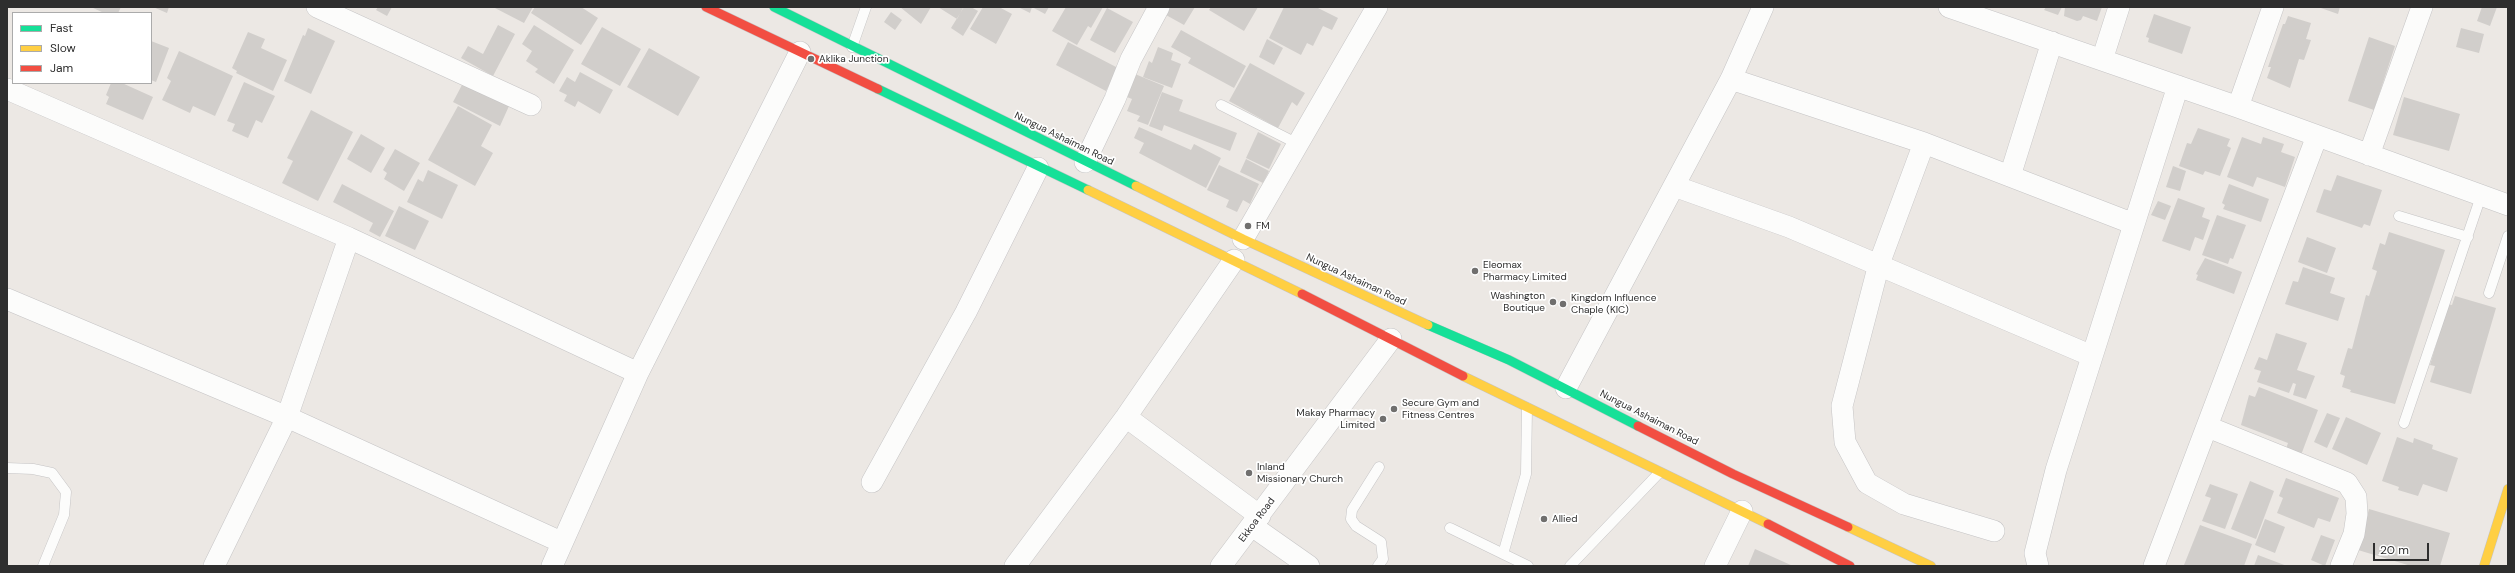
<!DOCTYPE html>
<html>
<head>
<meta charset="utf-8">
<style>
	body { margin:0 }
	#map { position:relative; width:2515px; height:573px; overflow:hidden; background:#ece8e4; font-family:"DM Sans",sans-serif }
	canvas { display:block }
	.frame { position:absolute; inset:0; border:8px solid #2e2e2e; pointer-events:none }
	.legend { position:absolute; left:12px; top:12px; width:140px; height:72px; box-sizing:border-box; background:#fff; border:1px solid #ababab; margin:0; padding:5px 7px; list-style:none; font-size:12px; color:#2e2e2e }
	.legend li { display:flex; align-items:center; gap:8px; height:20px }
	.legend b { width:20px; border:1px solid #ababab }
	.scale { position:absolute; left:2373px; top:543px; width:56px; height:18px; box-sizing:border-box; border:2px solid #2e2e2e; border-top:0; padding-left:5px; font-size:12px; line-height:14px; white-space:nowrap; color:#2e2e2e; -webkit-text-stroke:3px #fff; paint-order:stroke }
</style>
</head>
<body>
<div id="map">
<canvas width="2515" height="573"></canvas>
<div class="frame"></div>
<ul class="legend">
<li><b style="height:5px;background:#16e098"></b>Fast</li>
<li><b style="height:5px;background:#ffcf43"></b>Slow</li>
<li><b style="height:5px;background:#f24e42"></b>Jam</li>
</ul>
<div class="scale">20 m</div>
</div>
<script>
const ctx = document.querySelector('canvas').getContext('2d');
ctx.lineJoin = 'round';
function fill(path, color) { ctx.fillStyle = color; ctx.fill(path, 'evenodd'); }
const shape = rows => new Path2D(rows.map(r => 'M' + r).join(''));
function strokePath(path, color, width, dash) { ctx.strokeStyle = color; ctx.lineWidth = width; ctx.lineCap = dash ? 'butt' : 'round'; ctx.setLineDash(dash || []); ctx.stroke(path); }
function drawText(font, color, halo, rows, align = 'center') {
  ctx.font = font + ' "DM Sans",sans-serif'; ctx.lineWidth = 3.5; ctx.setLineDash([]); ctx.textBaseline = 'middle'; ctx.strokeStyle = halo; ctx.fillStyle = color; for (const [text, x, y, turn = 0] of rows) {
    ctx.save(); ctx.translate(x, y); ctx.rotate((+turn || 0) * Math.PI / 180); ctx.textAlign = isNaN(turn) ? turn : align; if (halo) ctx.strokeText(text, 0, 0); ctx.fillText(text, 0, 0); ctx.restore();
  }
}
const building = shape([
	[91,7,121,7,118,13,104,13],
	[153,7,169,7,167,13],
	[378,7,392,7,387,16,376,10],
	[493,7,533,7,524,23],
	[535,7,581,7,598,18,581,45,531,13],
	[900,7,931,7,921,24],
	[938,7,961,7,963,8,957,19],
	[964,7,971,7,978,11,963,36,951,28],
	[983,7,999,7,1012,14,996,44,970,29],
	[1018,7,1049,7,1045,14,1032,7,1030,13],
	[1066,7,1103,7,1091,28,1088,26,1077,45,1052,31],
	[1170,7,1195,7,1184,25,1166,15],
	[1211,7,1258,7,1244,31,1209,10],
	[1284,7,1316,7,1338,18,1332,30,1323,26,1313,46,1307,43,1301,55,1269,38],
	[2046,7,2062,7,2058,15,2044,10],
	[2065,7,2102,7,2097,21,2083,16,2081,20,2077,21,2064,16],
	[2318,7,2340,7,2338,14],
	[2482,7,2497,7,2490,26,2477,21],
	[1107,8,1133,22,1115,53,1090,40],
	[891,12,902,20,895,30,884,22],
	[2154,14,2191,27,2182,54,2148,42,2149,38,2146,37],
	[2288,16,2311,23,2306,39,2311,40,2304,60,2299,59,2290,88,2267,78,2271,67,2268,67,2283,24,2285,24],
	[498,25,515,34,493,76,461,58,468,46,483,54],
	[534,25,574,50,554,84,535,72,538,69,526,61,532,51,522,44],
	[602,27,641,49,620,86,581,64],
	[308,28,335,41,311,94,284,81,303,35,305,36],
	[2461,28,2484,34,2479,53,2456,47],
	[1181,30,1246,66,1234,88,1188,63,1191,58,1171,47],
	[248,32,265,39,261,48,287,60,273,91,236,73,237,71,232,68],
	[2369,37,2395,46,2374,110,2348,101],
	[1267,39,1283,48,1274,65,1259,57],
	[151,41,169,48,156,82,151,80],
	[1068,42,1118,68,1106,91,1056,65],
	[1158,47,1173,53,1171,60,1181,64,1172,88,1143,77,1149,61,1152,63],
	[649,48,700,77,678,116,627,87],
	[179,51,233,76,215,116,193,106,190,113,162,100,171,81,167,78],
	[1250,63,1305,93,1297,106,1292,102,1278,128,1229,101],
	[580,72,613,90,600,114,578,101,575,107,564,101,567,95,559,91,567,77,575,82],
	[1135,74,1164,86,1148,125,1137,121,1140,116,1127,111,1132,99,1127,97],
	[244,82,275,96,262,123,256,120,248,138,232,131,235,124,227,121],
	[111,83,122,83,153,97,143,120,106,104,109,97,106,95],
	[463,83,509,106,500,126,453,102],
	[1162,92,1183,100,1179,111,1237,133,1230,151,1164,125,1162,131,1149,126],
	[2404,97,2460,114,2449,151,2393,135],
	[458,106,492,125,481,146,493,153,475,186,428,160],
	[311,110,353,132,318,201,282,183,293,161,287,158],
	[1139,127,1191,150,1194,144,1221,158,1206,188,1139,153,1144,143,1134,138],
	[2198,128,2230,139,2227,146,2231,148,2220,176,2205,171,2203,175,2179,166,2187,143,2191,144],
	[1258,132,1281,144,1269,169,1246,158],
	[361,134,385,148,371,173,347,159],
	[2242,137,2261,144,2263,137,2284,144,2281,152,2295,157,2285,187,2257,177,2253,187,2227,177],
	[395,149,420,163,404,191,384,179,387,173,383,170],
	[1246,159,1269,171,1263,183,1240,172],
	[1219,165,1259,184,1250,204,1243,200,1237,212,1226,207,1229,200,1207,190],
	[2173,166,2186,171,2180,191,2166,187],
	[428,170,458,185,442,219,407,202,418,179,423,182],
	[2337,175,2382,190,2370,226,2364,224,2362,228,2316,212,2324,189,2331,191],
	[342,184,394,211,380,237,369,231,373,223,333,202],
	[2229,184,2269,199,2261,222,2223,209,2225,205,2222,203],
	[2178,198,2205,208,2202,217,2210,220,2203,240,2195,237,2190,251,2162,241],
	[2158,201,2171,206,2165,220,2151,215],
	[399,206,429,221,415,250,385,236],
	[2217,215,2246,225,2233,259,2230,258,2228,264,2202,255],
	[2389,232,2445,250,2395,404,2350,392,2351,390,2342,387,2345,376,2340,374,2348,348,2352,349,2366,295,2369,296,2377,271,2372,269,2380,243,2385,245],
	[2307,237,2336,248,2327,273,2298,262],
	[2205,258,2242,272,2234,294,2196,280,2198,275,2196,274],
	[2303,267,2335,278,2330,293,2345,298,2338,321,2285,304,2293,281,2298,282],
	[2455,296,2496,308,2471,394,2430,382,2435,366,2430,365,2448,304,2452,305],
	[2276,333,2307,343,2297,370,2315,376,2306,399,2293,395,2296,384,2293,383,2289,393,2257,382,2261,371,2254,369,2259,357,2267,360],
	[2259,387,2318,410,2301,455,2286,449,2288,443,2241,425,2249,395,2255,397],
	[2327,413,2340,418,2327,448,2314,442],
	[2346,417,2381,433,2367,465,2332,449],
	[2397,437,2413,443,2414,438,2433,445,2432,449,2458,458,2447,492,2423,484,2418,496,2398,490,2399,487,2382,481],
	[2286,478,2339,498,2330,522,2318,518,2314,528,2277,513,2283,498,2279,496],
	[2250,481,2274,491,2256,539,2231,529],
	[2210,484,2238,494,2225,529,2202,521,2211,498,2205,496],
	[2369,509,2450,533,2440,566,2411,566,2358,550],
	[2265,519,2285,527,2275,553,2255,545],
	[2200,525,2252,544,2244,566,2184,565],
	[2321,535,2335,540,2325,566,2311,560],
	[1755,549,1793,566,1748,566],
	[2258,555,2287,566,2254,566]
]);
const lane = shape([
	[852,47,866,7],
	[1221,105,1300,145],
	[2399,216,2468,237],
	[2489,293,2508,236],
	[2404,423,2481,196],
	[7,468,33,469,52,473,66,492,64,515,43,566],
	[1450,528,1528,566],
	[1503,554,1526,474,1527,408],
	[1378,566,1383,559,1381,542,1356,526,1351,519,1352,510,1379,467],
	[1570,566,1659,473]
]);
const street = shape([
	[317,7,531,105],
	[1949,7,2238,107,2508,205],
	[2102,60,2119,7],
	[1731,79,1924,143,2134,224],
	[7,89,349,238,638,373],
	[2238,107,2273,7],
	[1924,143,1879,264,1842,406,1845,442,1867,483,1904,504,1994,531],
	[2369,155,2422,7],
	[1085,162,1115,99,1131,59,1159,7],
	[2010,176,2052,42],
	[1674,186,1789,227,2092,356],
	[1243,239,1377,7],
	[7,299,287,417,561,542],
	[1566,388,1731,79,1763,7],
	[1126,417,1260,516],
	[2208,427,2347,483,2356,497,2357,514,2354,534,2341,566],
	[872,482,966,312,1038,168],
	[1252,526,1309,566],
	[214,566,287,417,349,238],
	[552,566,638,373,800,52],
	[1015,566,1126,417,1234,260],
	[1221,566,1391,339],
	[1715,566,1742,511],
	[2038,566,2035,553,2056,470,2178,86],
	[2154,566,2317,136]
]);
const fast = shape([
	[774,7,1136,186],
	[878,89,1088,190],
	[1428,325,1509,360,1638,426]
]);
const slow = shape([
	[1136,186,1243,239,1428,325],
	[1088,190,1302,294],
	[1463,376,1768,524],
	[1848,527,1931,566],
	[2484,566,2508,489]
]);
const jam = shape([
	[706,7,878,89],
	[1302,294,1463,376],
	[1638,426,1733,474,1848,527],
	[1768,524,1850,566]
]);
const markers = [
	[811,59,4,"#706f6e"],
	[1248,226,4,"#706f6e"],
	[1475,271,4,"#706f6e"],
	[1553,302,4,"#706f6e"],
	[1563,304,4,"#706f6e"],
	[1394,409,4,"#706f6e"],
	[1383,419,4,"#706f6e"],
	[1249,473,4,"#706f6e"],
	[1544,519,4,"#706f6e"]
];
const poiNames = [
	["Aklika Junction",819,59],
	["FM",1256,226],
	["Eleomax",1483,265],
	["Pharmacy Limited",1483,277],
	["Washington",1545,296,"right"],
	["Boutique",1545,308,"right"],
	["Kingdom Influence",1571,298],
	["Chaple (KIC)",1571,310],
	["Secure Gym and",1402,403],
	["Fitness Centres",1402,415],
	["Makay Pharmacy",1375,413,"right"],
	["Limited",1375,425,"right"],
	["Inland",1257,467],
	["Missionary Church",1257,479],
	["Allied",1552,519]
];
const streetNames = [
	["Nungua Ashaiman Road",1064,139,26],
	["Nungua Ashaiman Road",1356,280,25],
	["Nungua Ashaiman Road",1649,418,27],
	["Ekkoa Road",1257,520,-53]
];
fill(building, '#d1cecb');
strokePath(lane, '#c5c4c5', 11);
strokePath(street, '#c5c4c5', 22);
strokePath(fast, '#c5c4c5', 10);
strokePath(slow, '#c5c4c5', 10);
strokePath(jam, '#c5c4c5', 10);
strokePath(lane, '#fcfcfb', 10);
strokePath(street, '#fcfcfb', 21);
strokePath(fast, '#16e098', 9);
strokePath(slow, '#ffcf43', 9);
strokePath(jam, '#f24e42', 9);
for (const [x, y, r, color] of markers) { const dot = new Path2D(); dot.arc(x, y, r, 0, 2 * Math.PI); ctx.fillStyle = color; ctx.fill(dot); strokePath(dot, '#fff', 1.5); }
drawText('10px', '#2e2e2e', '#fff', poiNames, 'left');
drawText('10px', '#2e2e2e', '#fff', streetNames);
</script>
</body>
</html>
